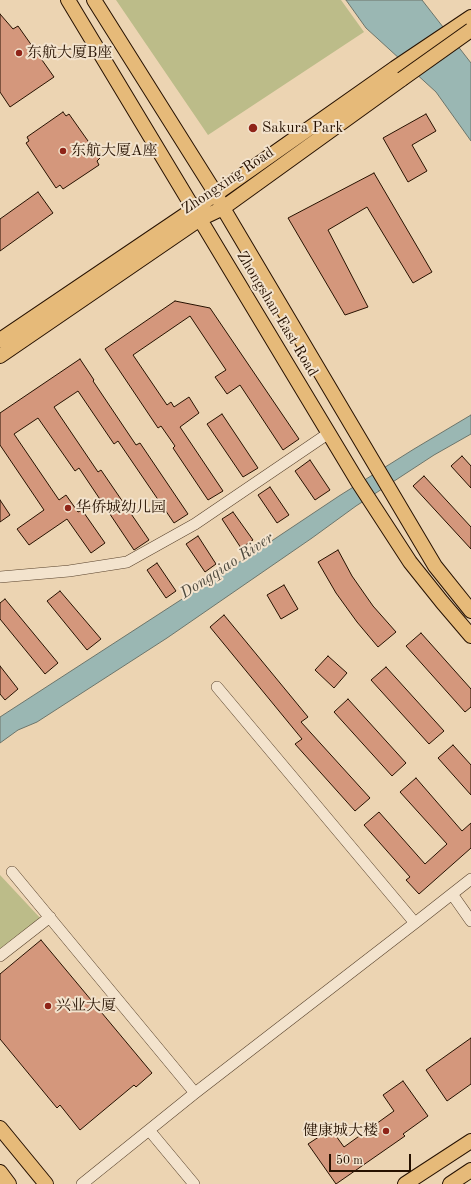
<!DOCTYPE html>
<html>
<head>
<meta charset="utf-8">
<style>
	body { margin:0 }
	#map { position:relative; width:471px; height:1184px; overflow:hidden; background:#ecd4b2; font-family:"Old Standard TT",serif }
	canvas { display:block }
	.scale { position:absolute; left:329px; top:1154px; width:82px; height:18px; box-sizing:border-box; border:2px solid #261100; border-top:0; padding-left:5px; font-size:12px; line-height:14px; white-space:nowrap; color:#261100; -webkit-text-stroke:3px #f3e3cd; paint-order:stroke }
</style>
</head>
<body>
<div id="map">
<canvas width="471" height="1184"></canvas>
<div class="scale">50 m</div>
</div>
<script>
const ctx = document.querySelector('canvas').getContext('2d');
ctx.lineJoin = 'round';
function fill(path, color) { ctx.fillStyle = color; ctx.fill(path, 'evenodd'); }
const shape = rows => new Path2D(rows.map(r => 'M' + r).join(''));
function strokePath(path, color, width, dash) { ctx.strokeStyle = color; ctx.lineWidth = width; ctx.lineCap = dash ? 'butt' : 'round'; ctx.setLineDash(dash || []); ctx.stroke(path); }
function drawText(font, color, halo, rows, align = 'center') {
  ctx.font = font + ' "Old Standard TT","Noto Serif SC",serif'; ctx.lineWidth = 4; ctx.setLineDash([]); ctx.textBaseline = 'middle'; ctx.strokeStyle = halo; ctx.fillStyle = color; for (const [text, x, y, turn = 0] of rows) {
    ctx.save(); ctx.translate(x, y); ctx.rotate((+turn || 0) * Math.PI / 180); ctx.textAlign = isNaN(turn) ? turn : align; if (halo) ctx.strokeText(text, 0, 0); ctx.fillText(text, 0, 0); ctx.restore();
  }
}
const green = shape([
	[116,0,341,0,364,32,208,135],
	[0,875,42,920,0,951]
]);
const water = shape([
	[346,0,422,0,471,63,471,141,436,92,366,28,346,0],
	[471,415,471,434,434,455,356,506,312,538,167,638,37,722,18,730,0,743,0,717,264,546,339,496,414,449,471,415]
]);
const building = shape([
	[0,14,13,29,18,26,54,77,10,107,0,92,0,14],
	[63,112,66,116,69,114,100,158,97,161,99,165,63,189,60,185,56,188,26,143,29,141,27,137,63,112],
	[426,114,436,131,412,145,427,171,408,182,383,138,426,114],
	[374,173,432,272,413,283,367,207,328,230,368,307,345,315,288,218,374,173],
	[38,192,53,213,0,251,0,219,38,192],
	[175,301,210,308,299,439,283,450,240,385,227,394,215,377,226,370,190,316,133,355,167,405,171,402,174,407,189,397,199,413,180,427,223,491,208,500,173,448,175,446,161,426,158,428,105,349,175,301],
	[80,359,94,380,93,381,136,445,140,443,188,514,174,523,118,441,114,444,78,391,54,407,98,472,101,470,149,540,134,550,79,468,75,471,38,418,14,434,59,500,66,495,78,512,82,510,105,543,91,553,67,519,29,545,17,529,44,510,0,445,0,413,80,359],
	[222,414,258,468,243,477,207,424,222,414],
	[462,456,471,466,471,488,451,466,462,456],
	[310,460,330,490,315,500,295,471,310,460],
	[424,476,471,527,471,549,413,486,424,476],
	[270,487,289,515,277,523,258,495,270,487],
	[0,500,10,515,0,522,0,500],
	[233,512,253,540,241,548,222,519,233,512],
	[198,536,216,564,205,572,186,544,198,536],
	[338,550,352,576,373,606,396,632,378,647,357,622,336,593,318,562,338,550],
	[157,563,176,591,166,598,147,570,157,563],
	[284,585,298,609,281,619,267,595,284,585],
	[60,591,101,639,87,650,47,601,60,591],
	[5,599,58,663,45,674,0,619,0,603,5,599],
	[224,615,308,717,301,722,370,798,355,811,295,744,302,739,210,627,224,615],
	[421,633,471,689,471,707,465,712,406,646,421,633],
	[328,656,347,673,334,688,315,670,328,656],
	[0,666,18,689,5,700,0,694,0,666],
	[386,667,444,731,429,744,371,680,386,667],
	[348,699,406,763,392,776,334,712,348,699],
	[453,745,471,765,471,795,438,758,453,745],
	[416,778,462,831,471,823,471,848,419,894,406,880,410,877,364,825,379,812,425,864,447,844,400,792,416,778],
	[41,940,152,1073,136,1087,134,1085,80,1130,60,1105,57,1108,0,1039,0,974,41,940],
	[471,1038,471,1084,447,1101,426,1070,471,1038],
	[403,1081,428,1116,403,1134,405,1136,336,1184,308,1144,331,1129,344,1147,394,1111,383,1095,403,1081]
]);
const minor = shape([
	[0,577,69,571,127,562,195,524,329,433],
	[12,872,195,1093],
	[452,894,471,921],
	[415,923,471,879],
	[0,956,50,917],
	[149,1130,194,1184],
	[82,1184,195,1093,415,923,217,687]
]);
const major = shape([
	[68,0,358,482,410,562,442,602,471,636],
	[94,0,216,194,223,208,435,566,471,611],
	[0,340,216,194,395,68,471,17],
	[0,356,200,219,223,208,402,79],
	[0,1128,46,1184],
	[0,1172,9,1184],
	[405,1184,471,1141],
	[450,1184,471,1170]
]);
const majorBridge = shape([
	[402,79,471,30]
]);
const markers = [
	[19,53,4,"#8f2418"],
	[253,128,5,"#8f2418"],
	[63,151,4,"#8f2418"],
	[68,508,4,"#8f2418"],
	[48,1006,4,"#8f2418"],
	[386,1131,4,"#8f2418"]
];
const poiNames = [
	["东航大厦B座",27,53],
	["Sakura Park",262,128],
	["东航大厦A座",71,151],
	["华侨城幼儿园",76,508],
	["兴业大厦",56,1006],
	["健康城大楼",378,1131,"right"]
];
const streetNames = [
	["Zhongxing Road",228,181,-34],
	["Zhongshan East Road",277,314,59]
];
const waterNames = [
	["Dongqiao River",227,566,-33]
];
fill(green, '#bcbc89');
fill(water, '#9ab7b3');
strokePath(water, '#6c756b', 1);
fill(building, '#d4977c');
strokePath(building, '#261100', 1);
strokePath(minor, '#58422c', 12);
strokePath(major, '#261100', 16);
strokePath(minor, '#f3e3cd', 11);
strokePath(major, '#e6ba79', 14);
strokePath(majorBridge, '#261100', 16, []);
strokePath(majorBridge, '#e6ba79', 14);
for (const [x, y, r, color] of markers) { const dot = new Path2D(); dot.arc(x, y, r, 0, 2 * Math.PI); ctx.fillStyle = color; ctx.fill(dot); strokePath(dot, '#f3e3cd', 1.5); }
drawText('15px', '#261100', '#f3e3cd', poiNames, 'left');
drawText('15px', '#261100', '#f3e3cd', streetNames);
drawText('italic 16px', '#4f4b3f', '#f3e3cd', waterNames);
</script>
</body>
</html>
